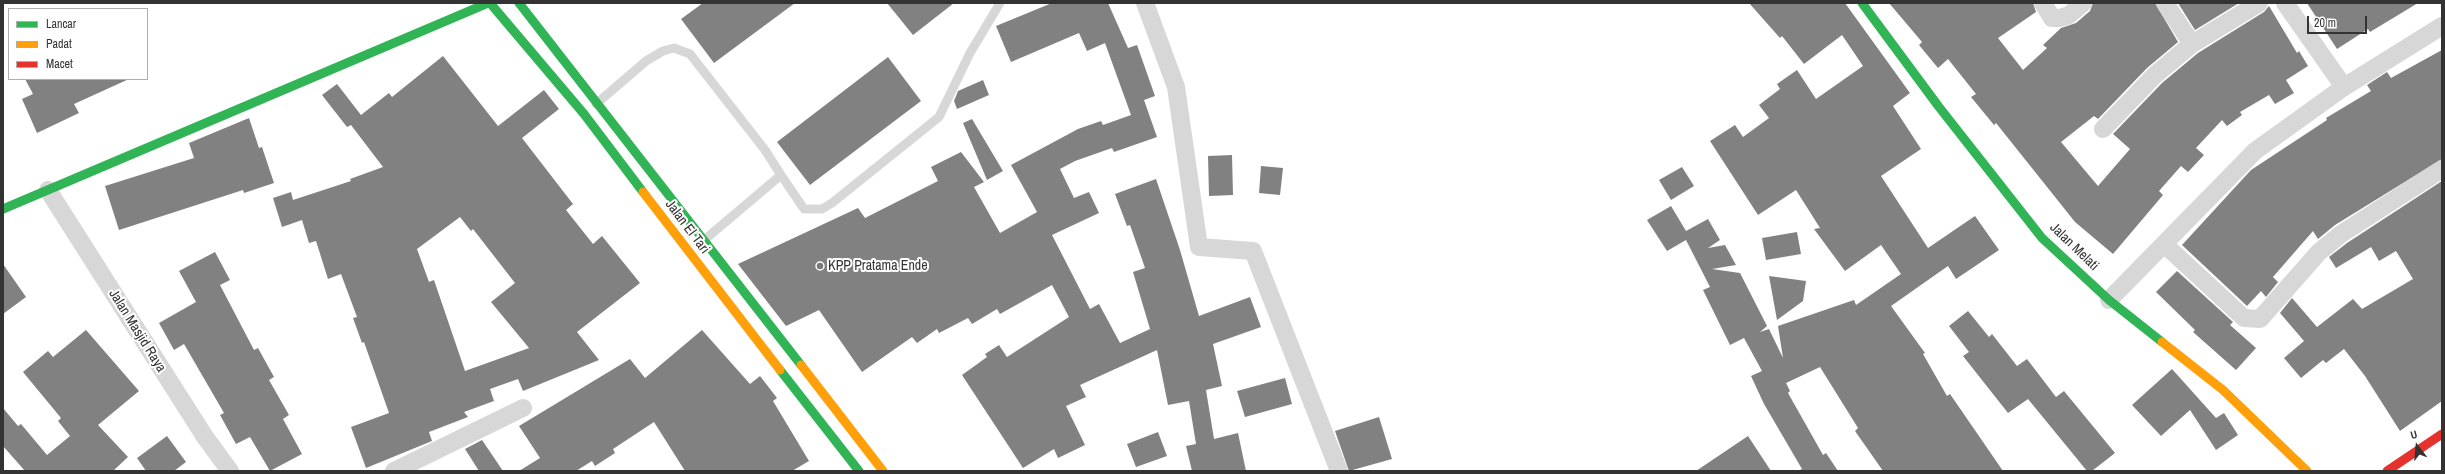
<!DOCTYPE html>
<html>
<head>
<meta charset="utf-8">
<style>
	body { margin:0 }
	#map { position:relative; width:2445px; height:474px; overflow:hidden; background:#fff; font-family:"Archivo Narrow",sans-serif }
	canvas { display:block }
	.frame { position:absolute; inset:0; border:4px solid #333; pointer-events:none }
	.legend { position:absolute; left:8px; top:8px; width:140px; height:72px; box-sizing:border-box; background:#fff; border:1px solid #adadad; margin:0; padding:5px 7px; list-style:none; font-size:12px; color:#333 }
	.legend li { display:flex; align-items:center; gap:8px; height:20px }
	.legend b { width:20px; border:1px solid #adadad }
	.north { position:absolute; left:2397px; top:426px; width:40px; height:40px; -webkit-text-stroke:3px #fff; paint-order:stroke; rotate:344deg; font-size:11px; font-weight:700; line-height:16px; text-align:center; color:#333 }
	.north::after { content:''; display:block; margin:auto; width:14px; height:18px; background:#333; clip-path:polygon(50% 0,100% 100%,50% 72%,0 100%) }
	.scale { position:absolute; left:2307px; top:16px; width:60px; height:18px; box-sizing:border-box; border:2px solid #333; border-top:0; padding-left:5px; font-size:12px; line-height:14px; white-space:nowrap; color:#333; -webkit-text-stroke:3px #fff; paint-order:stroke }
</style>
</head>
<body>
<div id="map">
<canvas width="2445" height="474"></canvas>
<div class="frame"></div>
<ul class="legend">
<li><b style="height:5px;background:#30b455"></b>Lancar</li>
<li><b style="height:5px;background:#ff9f0a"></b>Padat</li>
<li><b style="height:5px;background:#e5322d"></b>Macet</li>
</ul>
<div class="north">U</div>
<div class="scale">20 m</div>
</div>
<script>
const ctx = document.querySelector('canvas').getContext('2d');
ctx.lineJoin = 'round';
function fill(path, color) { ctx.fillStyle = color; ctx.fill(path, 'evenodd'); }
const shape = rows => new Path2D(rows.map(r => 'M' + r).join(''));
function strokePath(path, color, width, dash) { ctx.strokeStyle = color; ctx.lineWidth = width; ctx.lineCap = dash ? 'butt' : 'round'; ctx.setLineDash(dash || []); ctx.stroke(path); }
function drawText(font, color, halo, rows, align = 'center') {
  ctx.font = font + ' "Archivo Narrow",sans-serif'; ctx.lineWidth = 4; ctx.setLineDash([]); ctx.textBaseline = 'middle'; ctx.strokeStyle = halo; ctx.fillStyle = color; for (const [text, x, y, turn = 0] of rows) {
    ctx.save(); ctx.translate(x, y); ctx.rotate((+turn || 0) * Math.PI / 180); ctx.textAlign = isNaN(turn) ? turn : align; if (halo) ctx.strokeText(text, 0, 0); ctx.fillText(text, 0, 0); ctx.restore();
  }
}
const building = shape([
	[703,3,795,3,714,63,681,19],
	[887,3,954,3,913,35],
	[1052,3,1108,3,1128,48,1137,45,1155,96,1144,100,1157,137,1114,152,1112,148,1075,161,1060,169,1074,198,1089,192,1099,213,1052,235,1090,309,1099,304,1120,343,1150,329,1133,272,1145,268,1130,225,1127,226,1115,194,1156,179,1180,250,1199,316,1250,297,1261,327,1213,344,1222,386,1206,390,1214,439,1238,433,1246,471,1192,471,1186,446,1196,444,1189,401,1168,405,1157,350,1080,385,1086,397,1066,406,1085,445,1058,458,1054,449,1023,468,962,375,987,357,985,354,999,345,1007,357,1069,317,1052,285,1000,314,997,309,972,324,968,318,939,333,937,329,917,343,912,337,862,372,819,310,786,326,738,264,858,208,865,218,938,181,931,167,961,152,984,182,974,187,1000,233,1037,212,1011,165,1078,129,1101,121,1103,125,1131,115,1105,43,1087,51,1079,33,1011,62,996,26],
	[1749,3,1845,3,1910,93,1893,106,1921,149,1881,176,1928,248,1975,216,1999,250,1956,279,1948,266,1891,306,1925,353,1923,354,1947,396,1950,394,2003,471,1883,471,1855,431,1858,428,1820,367,1786,383,1790,391,1788,393,1823,455,1826,453,1838,471,1798,471,1802,469,1764,404,1751,376,1762,371,1744,338,1730,345,1703,290,1710,287,1686,240,1667,251,1647,220,1671,206,1686,231,1708,219,1720,240,1708,248,1725,245,1736,265,1712,269,1740,273,1767,326,1760,332,1769,329,1783,358,1778,326,1854,300,1856,305,1901,274,1881,245,1845,271,1814,229,1820,228,1796,190,1758,215,1710,141,1735,125,1743,137,1769,118,1759,105,1780,89,1777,84,1797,70,1816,99,1863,66,1842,35,1804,64,1782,36,1780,38],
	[1889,3,2033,3,2036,12,1998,38,2023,70,2047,48,2043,45,2061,28,2076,23,2090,11,2093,3,2155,3,2178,42,2147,68,2098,119,2094,116,2061,142,2098,186,2130,149,2113,134,2162,83,2198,53,2264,12,2269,6,2297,53,2299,51,2308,66,2286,80,2294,93,2275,104,2269,95,2240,112,2242,115,2227,126,2222,120,2196,148,2204,155,2188,172,2181,166,2159,191,2163,195,2113,254,2075,222,1996,123,1994,125,1971,97,1976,94,1948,59,1938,68,1919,45,1922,42],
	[2178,3,2239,3,2195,30],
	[2307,3,2418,3,2370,32,2368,29,2337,49],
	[2442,50,2442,159,2335,225,2318,239,2313,231,2273,277,2278,282,2266,297,2261,291,2247,306,2182,245,2251,170,2327,120,2326,118,2371,91,2367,85,2387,72,2391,78],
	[443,56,498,126,544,90,559,109,522,138,573,204,566,210,593,244,602,236,640,283,577,332,599,360,523,391,518,379,490,389,494,401,464,412,468,417,429,432,432,441,366,468,351,427,389,413,364,342,362,343,353,318,357,317,341,274,328,279,316,241,309,243,302,220,282,227,273,198,291,192,293,200,351,181,350,179,383,167,351,125,347,127,322,95,337,84,361,115,389,93,392,97],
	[460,217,471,231,473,229,515,283,491,302,529,348,465,371,434,280,429,282,417,249],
	[888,57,921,101,810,185,777,142],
	[25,79,129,79,74,104,79,113,37,133,22,99,33,94],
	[983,80,989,95,957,109,954,101,958,91],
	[249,118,259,148,262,147,274,183,244,193,243,190,119,230,105,186,194,158,189,143],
	[972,119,1003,171,987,180,963,123],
	[1232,155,1233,195,1209,196,1208,156],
	[1261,166,1283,168,1280,195,1259,193],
	[1682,167,1694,186,1671,200,1659,180],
	[2442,181,2442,401,2400,431,2365,376,2344,349,2326,363,2323,360,2301,378,2284,358,2304,341,2280,313,2292,298,2317,327,2353,299,2362,309,2413,279,2396,251,2379,261,2371,247,2336,268,2329,257,2347,243],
	[1797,232,1801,254,1766,260,1762,238],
	[215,252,230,280,220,285,254,350,258,348,274,377,269,380,289,415,283,419,302,454,270,471,250,437,236,444,220,415,224,413,184,344,174,350,159,323,196,302,179,271],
	[3,264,26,297,3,314],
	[2177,271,2233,322,2230,325,2256,348,2236,370,2193,332,2195,330,2156,292],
	[1769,276,1806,281,1803,301,1777,320],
	[1968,311,1989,337,1992,334,2017,366,2027,359,2056,397,2064,391,2115,453,2092,471,2087,471,2028,399,2008,413,1963,356,1969,352,1949,326],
	[86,330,139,391,98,425,128,457,113,471,25,471,3,446,3,408,18,426,21,424,47,455,70,436,58,421,61,418,23,372,48,351,53,357],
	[702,330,750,384,760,376,777,398,773,401,809,461,792,471,685,471,654,422,613,449,615,453,595,466,592,461,576,471,519,471,540,458,519,426,630,359,645,378],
	[2172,369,2216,418,2224,413,2238,435,2216,450,2190,410,2161,436,2132,405],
	[1285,378,1292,404,1245,417,1237,391],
	[1379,417,1392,459,1349,471,1335,431],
	[1158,432,1167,456,1136,467,1127,444],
	[167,436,186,462,174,471,146,471,137,458],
	[1748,436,1771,471,1696,471],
	[482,440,503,471,479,471,465,449]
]);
const lane = shape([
	[596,104,646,61,663,51,674,48,690,54,765,150,781,175,703,241],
	[781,175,804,209,822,209,832,203,939,117,970,53,1000,3]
]);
const street = shape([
	[1145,3,1176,87,1199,247,1253,251,1339,471],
	[2043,3,2052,18,2060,18,2069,15,2083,3],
	[2285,3,2344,87],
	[2192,44,2259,3],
	[2103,129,2155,75,2192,44,2165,3],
	[48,190,205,437,230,471],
	[2164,244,2244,318,2260,319,2319,252,2341,234,2442,169],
	[2109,300,2255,151,2344,87,2442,26],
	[394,471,523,408]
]);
const fast = shape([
	[490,3,584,114,643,192],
	[519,3,801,365],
	[1862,3,1939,107,2042,238,2109,300,2162,342],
	[3,209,488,3],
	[780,370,859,471]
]);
const slow = shape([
	[643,192,780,370],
	[2162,342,2223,390,2307,471],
	[801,365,883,471]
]);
const jam = shape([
	[2387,471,2442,434]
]);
const markers = [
	[820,266,4,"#7a7a7a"]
];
const streetNames = [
	["Jalan El Tari",687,227,53],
	["Jalan Melati",2074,247,44],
	["Jalan Masjid Raya",137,331,58]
];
const poiNames = [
	["KPP Pratama Ende",828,266]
];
fill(building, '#818181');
strokePath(lane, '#d7d7d7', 9);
strokePath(street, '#d7d7d7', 18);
strokePath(fast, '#30b455', 9);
strokePath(slow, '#ff9f0a', 9);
strokePath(jam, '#e5322d', 9);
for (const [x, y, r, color] of markers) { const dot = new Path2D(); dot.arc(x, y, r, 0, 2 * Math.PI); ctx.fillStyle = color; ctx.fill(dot); strokePath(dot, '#fff', 1.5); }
drawText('14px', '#333', '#fff', streetNames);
drawText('14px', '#333', '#fff', poiNames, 'left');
</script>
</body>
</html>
